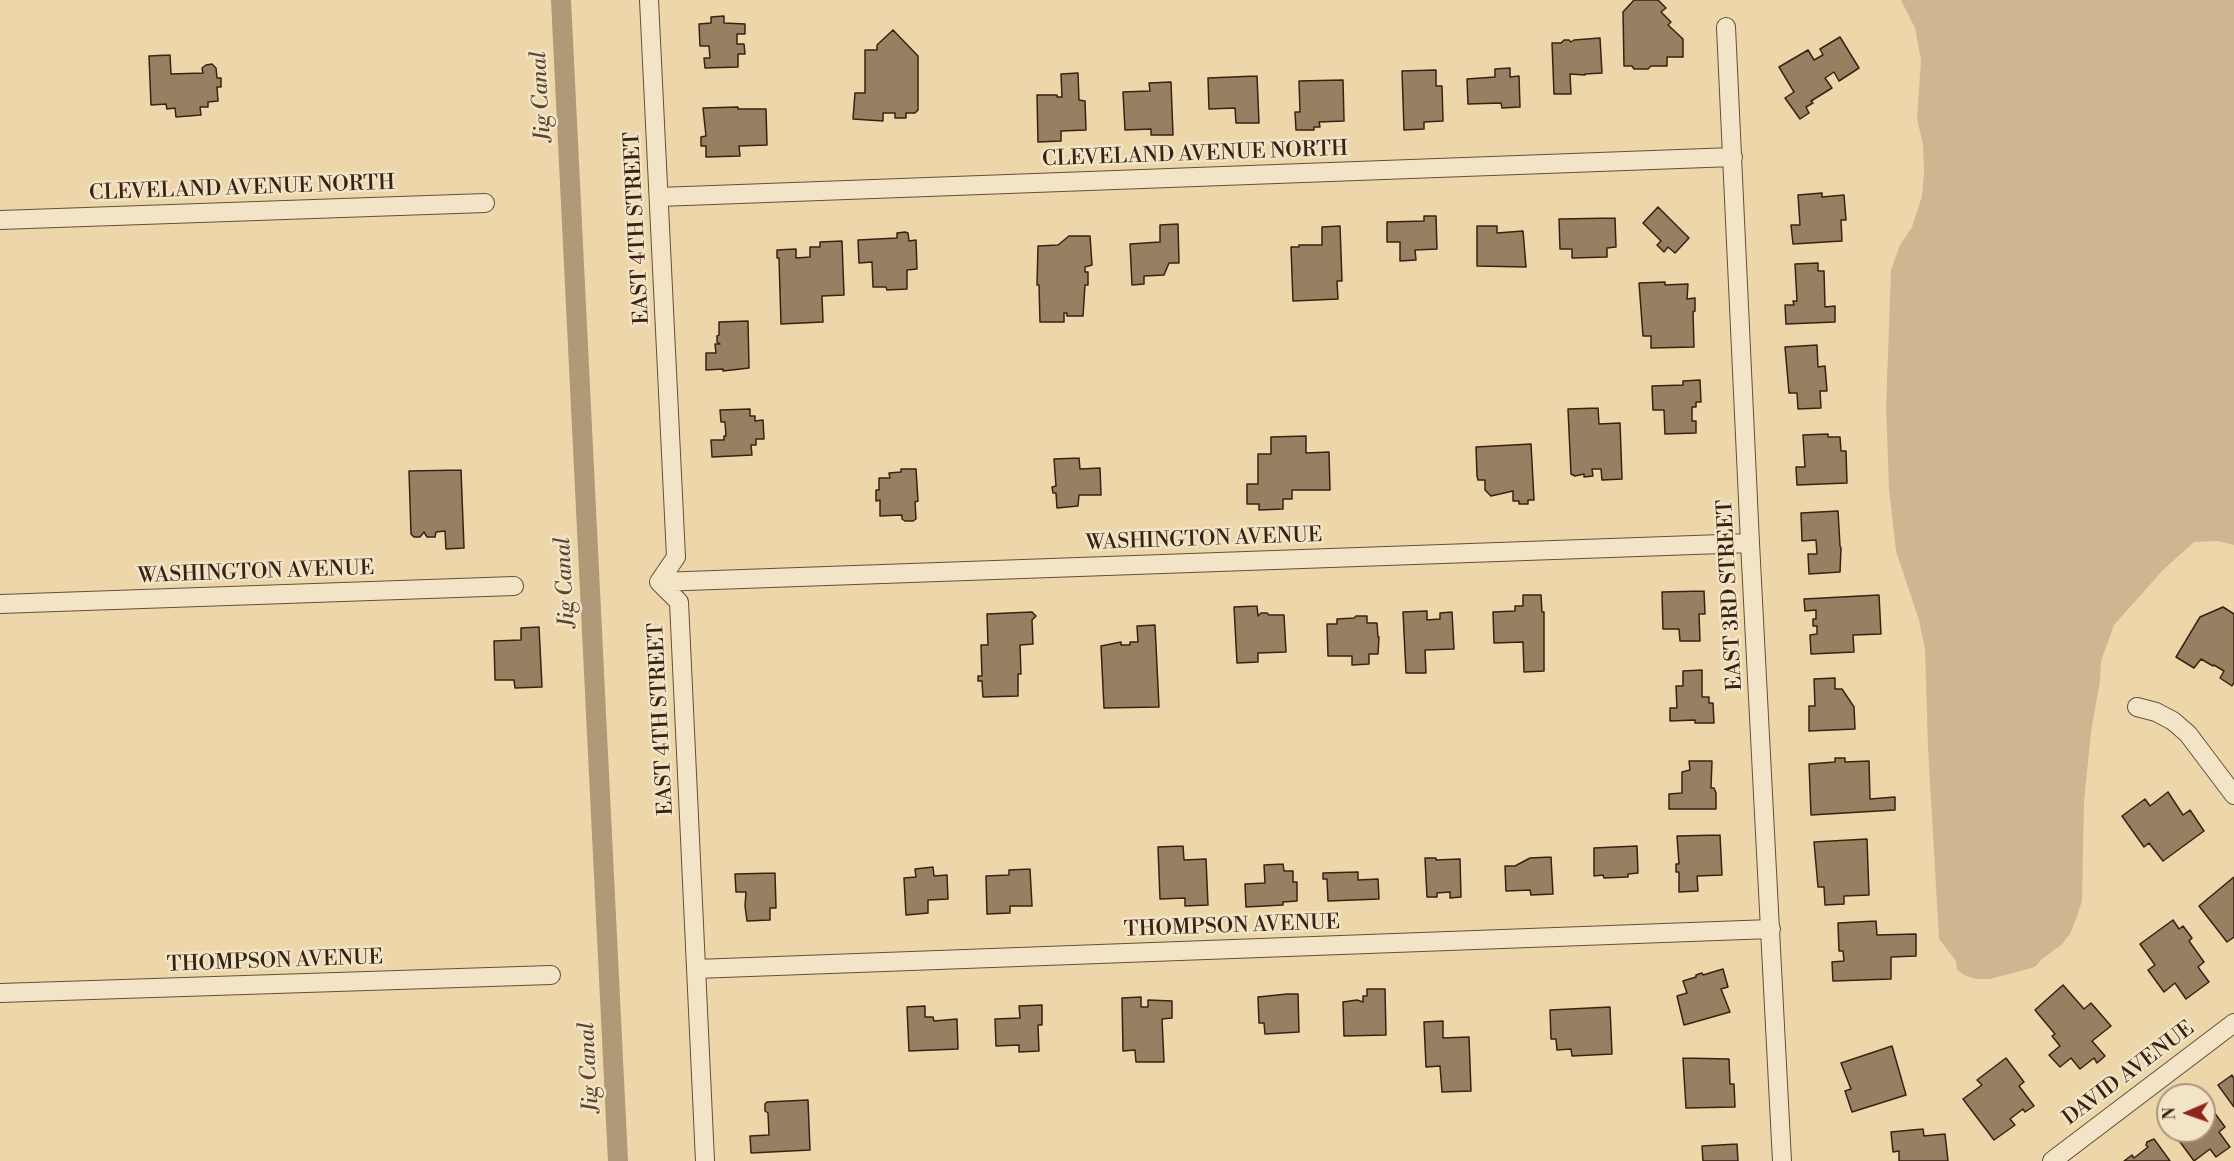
<!DOCTYPE html>
<html>
<head>
<meta charset="utf-8">
<style>
	body { margin:0 }
	#map { position:relative; width:2234px; height:1161px; overflow:hidden; background:#edd6a9; font-family:"Libre Bodoni",serif }
	canvas { display:block }
	.north { position:absolute; left:2156px; top:1083px; width:60px; height:60px; box-sizing:border-box; background:#f3e4c7; border:2px solid #a8967f; border-radius:50%; rotate:268deg; font-size:16px; font-weight:700; line-height:24px; text-align:center; color:#382214 }
	.north::after { content:''; display:block; margin:auto; width:21px; height:27px; background:#8f2418; clip-path:polygon(50% 0,100% 100%,50% 72%,0 100%) }
</style>
</head>
<body>
<div id="map">
<canvas width="2234" height="1161"></canvas>
<div class="north">N</div>
</div>
<script>
const ctx = document.querySelector('canvas').getContext('2d');
ctx.lineJoin = 'round';
function fill(path, color) { ctx.fillStyle = color; ctx.fill(path, 'evenodd'); }
const shape = rows => new Path2D(rows.map(r => 'M' + r).join(''));
function strokePath(path, color, width, dash) { ctx.strokeStyle = color; ctx.lineWidth = width; ctx.lineCap = dash ? 'butt' : 'round'; ctx.setLineDash(dash || []); ctx.stroke(path); }
function drawText(font, color, halo, rows, align = 'center') {
  ctx.font = font + ' "Libre Bodoni",serif'; ctx.lineWidth = 5; ctx.setLineDash([]); ctx.textBaseline = 'middle'; ctx.strokeStyle = halo; ctx.fillStyle = color; for (const [text, x, y, turn = 0] of rows) {
    ctx.save(); ctx.translate(x, y); ctx.rotate((+turn || 0) * Math.PI / 180); ctx.textAlign = isNaN(turn) ? turn : align; if (halo) ctx.strokeText(text, 0, 0); ctx.fillText(text, 0, 0); ctx.restore();
  }
}
const green = shape([
	[1901,0,2234,0,2234,545,2218,541,2194,542,2163,570,2114,625,2101,661,2100,681,2091,732,2084,802,2082,901,2076,919,2070,934,2061,945,2042,959,2035,967,1990,979,1977,979,1966,976,1957,970,1956,961,1939,939,1928,747,1925,649,1919,620,1896,551,1889,488,1886,408,1891,270,1900,245,1912,227,1922,196,1924,172,1923,145,1917,118,1921,60,1915,28]
]);
const canal = shape([
	[561,0,618,1161]
]);
const building = shape([
	[1634,0,1658,0,1666,8,1661,12,1671,22,1668,25,1683,39,1683,57,1667,57,1667,66,1651,66,1648,69,1634,69,1632,66,1624,66,1623,12,1634,0],
	[724,16,724,23,745,24,745,34,737,34,737,44,744,44,745,54,738,54,738,67,705,68,704,58,710,58,709,46,700,46,699,24,711,23,711,17,724,16],
	[893,30,918,56,918,110,915,113,906,113,906,118,895,118,895,113,883,113,883,121,853,119,855,93,865,93,865,50,877,50,877,45,893,30],
	[1840,37,1859,68,1839,81,1834,72,1825,78,1832,88,1811,101,1813,103,1806,107,1809,113,1800,119,1785,98,1794,92,1779,67,1808,50,1814,60,1823,55,1820,49,1840,37],
	[1600,38,1602,73,1585,74,1585,75,1570,74,1571,94,1554,94,1552,43,1561,43,1564,40,1569,40,1571,42,1574,40,1600,38],
	[170,55,171,74,203,73,202,68,206,65,212,64,216,68,217,78,221,78,221,87,217,87,218,101,208,102,208,107,200,107,201,115,176,117,175,108,167,109,166,104,151,105,149,56,170,55],
	[1510,68,1510,77,1519,76,1520,107,1502,108,1501,103,1468,104,1467,79,1495,77,1495,69,1510,68],
	[1436,70,1436,86,1442,86,1443,121,1424,122,1424,129,1404,130,1402,71,1436,70],
	[1078,73,1079,100,1085,101,1086,130,1061,131,1061,141,1038,142,1037,95,1057,95,1057,97,1062,97,1061,74,1078,73],
	[1257,76,1259,123,1236,123,1235,108,1209,109,1208,78,1257,76],
	[1343,80,1344,121,1319,122,1320,127,1314,127,1314,130,1296,130,1295,112,1300,112,1299,81,1343,80],
	[1171,82,1173,135,1151,135,1151,129,1125,130,1123,92,1150,91,1149,83,1171,82],
	[738,107,738,109,766,109,767,145,739,146,740,156,706,157,706,146,701,146,701,137,706,136,703,108,738,107],
	[1822,193,1822,197,1844,195,1846,220,1841,220,1842,241,1793,244,1791,225,1800,225,1798,195,1822,193],
	[1658,207,1689,238,1675,253,1668,247,1664,252,1657,245,1661,241,1643,223,1658,207],
	[1424,216,1436,216,1437,249,1415,250,1416,260,1400,261,1400,242,1387,242,1387,222,1424,221,1424,216],
	[1615,218,1616,247,1607,248,1607,257,1572,258,1572,249,1560,249,1559,219,1615,218],
	[1178,224,1179,263,1169,263,1164,275,1144,276,1144,284,1132,285,1130,244,1160,242,1160,225,1178,224],
	[1340,226,1342,281,1337,281,1338,299,1293,301,1291,247,1299,247,1299,245,1322,245,1322,227,1340,226],
	[1477,226,1497,226,1497,233,1523,231,1526,267,1477,266,1477,226],
	[905,232,908,233,909,241,916,240,917,269,907,270,907,289,887,290,886,287,873,287,872,262,859,263,858,240,897,238,897,233,905,232],
	[1069,236,1090,236,1092,265,1085,267,1085,272,1088,272,1088,285,1085,285,1083,316,1067,316,1067,313,1064,313,1064,322,1040,322,1039,285,1037,285,1038,246,1058,245,1069,236],
	[842,241,844,295,822,296,823,322,781,324,779,258,777,258,777,250,796,249,796,258,810,257,810,247,820,247,820,242,842,241],
	[1818,263,1818,271,1824,271,1825,307,1835,306,1835,322,1786,324,1785,305,1794,305,1793,301,1797,301,1795,264,1818,263],
	[1665,282,1665,285,1688,284,1687,299,1695,298,1695,311,1693,312,1694,347,1651,348,1651,336,1643,336,1639,283,1665,282],
	[748,321,749,368,723,371,723,369,706,370,706,353,716,353,715,344,720,344,717,342,717,336,719,335,719,322,748,321],
	[1817,345,1818,367,1825,366,1827,391,1820,391,1821,408,1798,409,1797,393,1789,393,1785,347,1817,345],
	[1700,380,1701,402,1696,402,1696,407,1692,407,1692,421,1696,421,1696,433,1665,434,1664,410,1653,410,1652,386,1683,385,1683,381,1700,380],
	[1598,408,1599,424,1620,423,1622,479,1602,480,1601,469,1592,469,1593,476,1584,477,1584,474,1575,476,1571,474,1568,409,1598,408],
	[750,409,750,416,755,416,755,421,763,420,764,439,756,439,756,445,751,445,752,455,712,457,711,440,724,440,724,436,726,436,725,422,721,422,720,410,750,409],
	[1828,434,1828,437,1840,437,1841,451,1846,451,1847,483,1797,485,1796,467,1805,467,1803,435,1828,434],
	[1306,436,1306,453,1329,452,1330,490,1292,490,1292,499,1283,499,1283,509,1259,510,1259,504,1247,504,1247,484,1258,484,1258,454,1271,454,1271,437,1306,436],
	[1531,444,1534,500,1528,500,1528,504,1519,504,1519,501,1513,501,1513,491,1491,496,1485,490,1485,480,1478,480,1477,476,1476,447,1531,444],
	[1079,458,1080,469,1100,468,1101,495,1079,495,1078,506,1057,508,1056,493,1053,493,1052,487,1056,486,1054,459,1079,458],
	[901,469,916,469,918,501,915,502,916,519,913,521,905,521,902,519,902,515,880,516,880,500,876,501,876,490,879,490,879,478,890,478,889,473,901,472,901,469],
	[461,470,464,548,446,549,445,531,436,532,435,537,427,537,424,532,420,537,414,537,411,534,409,471,461,470],
	[1838,511,1840,546,1841,548,1840,572,1809,574,1808,554,1817,554,1816,540,1802,541,1801,513,1838,511],
	[1704,591,1705,614,1699,614,1700,641,1680,641,1679,629,1663,629,1662,592,1704,591],
	[1523,595,1541,595,1542,612,1544,612,1544,671,1524,672,1523,642,1494,643,1493,612,1515,611,1515,606,1523,606,1523,595],
	[1879,595,1881,634,1853,635,1854,652,1811,654,1810,635,1817,634,1817,626,1813,626,1813,619,1816,619,1816,610,1805,611,1804,599,1879,595],
	[1257,606,1258,616,1261,613,1267,613,1269,615,1284,615,1286,652,1258,653,1258,662,1237,663,1234,607,1257,606],
	[2223,607,2234,614,2234,682,2232,686,2220,678,2224,671,2214,665,2213,666,2201,659,2194,668,2176,657,2200,617,2223,607],
	[1427,611,1427,620,1440,619,1440,613,1452,612,1454,649,1425,650,1426,673,1406,673,1403,612,1427,611],
	[1032,612,1036,616,1032,620,1033,644,1020,645,1021,674,1018,674,1018,696,983,697,982,681,978,681,978,676,982,676,981,645,988,645,987,614,1032,612],
	[1356,616,1367,616,1367,623,1377,623,1378,637,1379,637,1378,654,1369,654,1369,664,1352,665,1352,656,1328,656,1327,624,1337,624,1337,619,1354,618,1356,616],
	[1155,625,1159,707,1104,708,1101,646,1121,642,1121,645,1130,645,1130,642,1138,642,1137,626,1155,625],
	[539,627,542,687,515,688,514,680,495,680,494,641,521,640,521,628,539,627],
	[1702,670,1702,697,1709,697,1709,703,1713,703,1714,723,1695,723,1695,720,1670,721,1670,708,1677,708,1676,686,1683,686,1683,671,1702,670],
	[1835,678,1835,689,1842,689,1854,707,1855,729,1809,731,1809,706,1815,706,1814,679,1835,678],
	[1835,758,1845,758,1845,762,1869,761,1870,799,1895,797,1895,810,1811,815,1809,764,1835,762,1835,758],
	[1689,761,1712,761,1711,788,1714,788,1716,793,1716,809,1669,809,1669,794,1682,793,1682,772,1690,770,1689,761],
	[2168,792,2183,815,2190,810,2204,831,2163,861,2149,843,2144,847,2122,816,2145,799,2150,806,2168,792],
	[1720,835,1722,875,1697,876,1698,891,1679,892,1679,872,1676,872,1676,864,1679,864,1677,836,1720,835],
	[1867,839,1869,895,1844,896,1844,904,1825,905,1824,887,1818,887,1814,842,1867,839],
	[1183,846,1184,860,1206,859,1208,905,1185,906,1185,898,1160,899,1158,847,1183,846],
	[1637,846,1638,873,1628,874,1628,877,1604,878,1603,875,1594,876,1594,848,1637,846],
	[1551,857,1553,894,1531,895,1530,890,1506,891,1505,866,1515,866,1530,858,1551,857],
	[1425,858,1436,858,1436,860,1460,859,1461,897,1450,898,1450,892,1437,893,1437,897,1427,897,1425,858],
	[1283,864,1284,871,1293,871,1293,882,1297,882,1297,901,1283,902,1283,905,1246,907,1245,884,1265,883,1264,865,1283,864],
	[933,867,934,876,947,875,948,899,928,900,928,913,906,915,904,878,916,877,915,869,933,867],
	[1030,869,1032,906,1010,906,1010,913,987,914,986,876,1009,875,1009,870,1030,869],
	[1358,872,1358,880,1378,879,1379,899,1328,901,1327,879,1323,879,1323,873,1358,872],
	[775,873,776,908,770,908,770,920,747,921,745,906,746,892,736,892,735,874,775,873],
	[2234,877,2234,937,2227,942,2199,906,2234,877],
	[2173,920,2179,929,2183,926,2192,938,2189,941,2204,962,2198,967,2209,982,2186,999,2175,983,2164,992,2148,970,2155,965,2140,944,2173,920],
	[1876,921,1877,935,1916,934,1916,956,1891,957,1891,979,1833,981,1832,962,1844,961,1843,951,1839,951,1838,923,1876,921],
	[1723,969,1728,987,1721,989,1730,1012,1684,1025,1677,996,1687,993,1683,981,1696,977,1696,975,1702,973,1703,975,1723,969],
	[2063,985,2084,1009,2091,1003,2111,1026,2092,1041,2105,1056,2097,1063,2094,1058,2080,1069,2071,1058,2060,1067,2049,1055,2060,1046,2052,1036,2055,1034,2035,1010,2063,985],
	[1367,989,1385,989,1386,1035,1344,1036,1343,1002,1357,1000,1363,1002,1363,996,1367,996,1367,989],
	[1287,994,1298,994,1299,1032,1265,1034,1264,1023,1259,1023,1258,997,1287,994],
	[1141,997,1141,1007,1148,1007,1148,1000,1172,1001,1172,1018,1162,1019,1164,1062,1136,1062,1135,1050,1123,1051,1122,998,1141,997],
	[1042,1005,1042,1025,1038,1025,1039,1051,1019,1052,1019,1045,996,1046,995,1019,1020,1018,1019,1006,1042,1005],
	[925,1006,925,1017,933,1017,934,1021,957,1019,958,1049,909,1051,907,1007,925,1006],
	[1610,1007,1612,1054,1572,1056,1571,1049,1557,1050,1556,1039,1551,1039,1550,1010,1610,1007],
	[1443,1021,1443,1038,1469,1037,1471,1091,1442,1092,1440,1066,1426,1067,1424,1022,1443,1021],
	[1892,1046,1906,1095,1852,1112,1845,1091,1851,1089,1841,1063,1892,1046],
	[1683,1058,1729,1059,1730,1084,1734,1084,1735,1107,1686,1108,1683,1058],
	[2006,1058,2024,1082,2019,1086,2034,1106,2025,1112,2023,1109,2010,1119,2015,1125,1994,1140,1963,1099,1982,1085,1977,1080,2006,1058],
	[2232,1075,2234,1079,2234,1107,2218,1085,2232,1075],
	[808,1100,810,1150,751,1153,750,1136,769,1135,768,1113,765,1111,765,1104,767,1102,808,1100],
	[2208,1104,2225,1127,2219,1132,2230,1147,2216,1157,2210,1149,2194,1161,2172,1131,2204,1131,2204,1107,2208,1104],
	[1923,1129,1924,1136,1945,1134,1948,1161,1899,1161,1899,1151,1893,1152,1891,1132,1923,1129],
	[2154,1139,2170,1161,2124,1161,2132,1155,2134,1158,2148,1147,2146,1145,2147,1142,2154,1139],
	[1737,1144,1738,1161,1703,1161,1702,1146,1737,1144]
]);
const minor = shape([
	[649,0,676,557,659,582,679,602,705,1161],
	[1726,27,1750,543,1782,1161],
	[659,197,1733,157],
	[0,220,485,203],
	[659,582,1750,543],
	[0,604,514,586],
	[2137,707,2156,712,2173,721,2188,734,2234,795],
	[696,969,1771,929],
	[0,993,551,975],
	[2052,1161,2234,1023]
]);
const streetNames = [
	["CLEVELAND AVENUE NORTH",1195,155,-2],
	["CLEVELAND AVENUE NORTH",242,189,-2],
	["EAST 4TH STREET",638,228,-93],
	["WASHINGTON AVENUE",1204,540,-2],
	["WASHINGTON AVENUE",256,573,-2],
	["EAST 3RD STREET",1731,595,-93],
	["EAST 4TH STREET",662,719,-93],
	["THOMPSON AVENUE",1232,927,-2],
	["THOMPSON AVENUE",275,962,-2],
	["DAVID AVENUE",2129,1074,-37]
];
const waterNames = [
	["Jig Canal",542,96,-93],
	["Jig Canal",566,582,-93],
	["Jig Canal",590,1067,-93]
];
fill(green, '#ceb790');
strokePath(canal, '#af9976', 20);
fill(building, '#968061');
strokePath(building, '#382214', 1.5);
strokePath(minor, '#654f39', 20);
strokePath(minor, '#f3e4c7', 18);
drawText('21px', '#382214', '#f3e4c7', streetNames);
drawText('italic 22px', '#5c4631', '#f3e4c7', waterNames);
</script>
</body>
</html>
